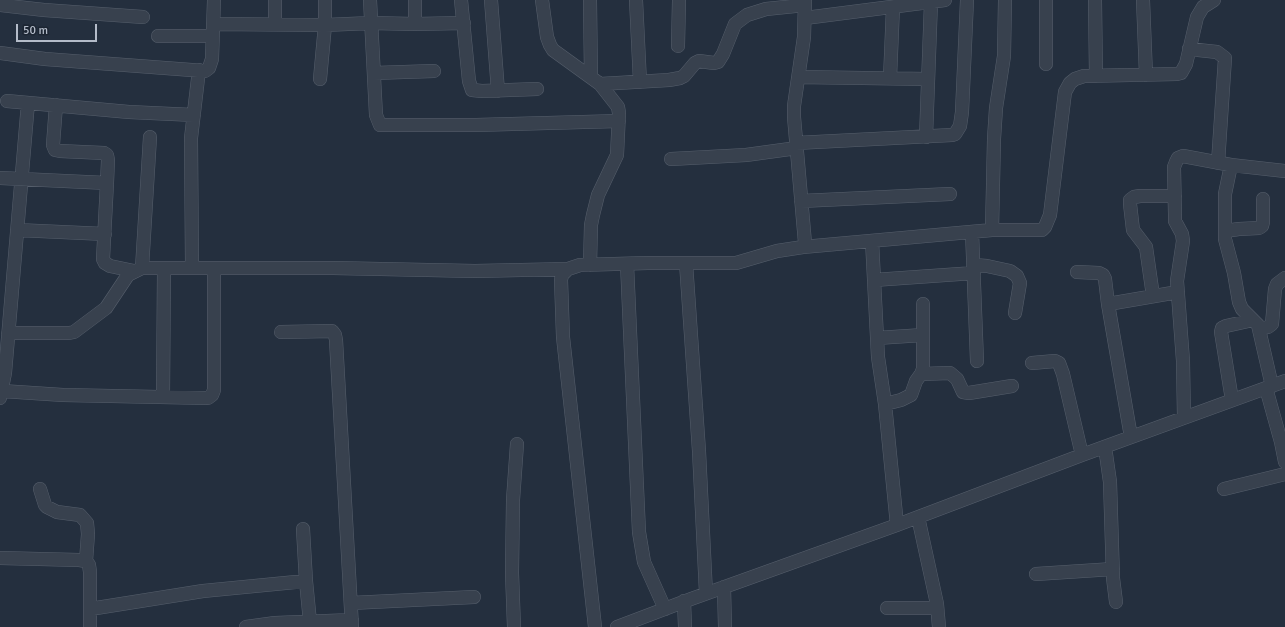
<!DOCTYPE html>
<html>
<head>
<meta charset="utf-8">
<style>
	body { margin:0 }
	#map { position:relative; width:1285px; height:627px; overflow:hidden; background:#242f3e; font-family:Signika,sans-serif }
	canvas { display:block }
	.scale { position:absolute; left:16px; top:24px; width:81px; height:18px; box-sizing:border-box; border:2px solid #b4bcc9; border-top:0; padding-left:5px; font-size:12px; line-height:14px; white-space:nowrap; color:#b4bcc9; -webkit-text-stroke:3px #1d2633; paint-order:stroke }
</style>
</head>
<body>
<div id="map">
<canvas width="1285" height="627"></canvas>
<div class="scale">50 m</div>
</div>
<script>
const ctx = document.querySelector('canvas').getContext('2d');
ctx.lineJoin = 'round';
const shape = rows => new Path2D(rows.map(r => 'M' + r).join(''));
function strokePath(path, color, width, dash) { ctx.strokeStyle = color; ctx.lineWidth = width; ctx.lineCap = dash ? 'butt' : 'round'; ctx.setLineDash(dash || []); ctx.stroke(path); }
const minor = shape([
	[370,0,376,115,380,125,476,125,619,121],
	[461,0,469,81,472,90,482,91,537,89],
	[491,0,498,91],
	[542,0,547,37,550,45,553,50,600,84,618,107,619,113,617,155,598,195,593,215,591,225,590,265],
	[590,0,591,77],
	[636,0,640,82],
	[1046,0,1046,64],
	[1095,0,1096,76],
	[1143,0,1146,75],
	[0,5,44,10,143,17],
	[805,18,945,0],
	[213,24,325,25,371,23,415,24,464,23],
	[275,24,275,0],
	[415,24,415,0],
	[158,36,212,36],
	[678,46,679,0],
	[1189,49,1217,52,1225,58,1218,163],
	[0,53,45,59,205,71,209,68,212,59,214,0],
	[374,73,434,71],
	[798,77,928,79],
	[890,78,893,7],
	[320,79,325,25,325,0],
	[600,84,669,80,680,78,684,76,695,63,699,61,714,63,718,62,723,54,735,24,747,15,766,9,805,5],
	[7,101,129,112,194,115],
	[56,105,53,145,55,150,60,151,104,153,107,155,108,160,107,183,103,259,105,263,110,266,134,271],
	[926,137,931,2],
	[796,143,952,135,955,134,960,126,962,112,967,0],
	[671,159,746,155,797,148],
	[1231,165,1225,194,1225,239,1234,273,1239,302,1242,309,1258,325,1272,386],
	[0,178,107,183],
	[801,201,950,194],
	[17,230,105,234],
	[992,230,994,139,996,108,1004,56,1005,0],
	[1225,231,1239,229,1259,228,1262,226,1263,222,1263,199],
	[972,232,977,361],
	[872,241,878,357,885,404,897,525],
	[803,247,992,230,1042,230,1045,227,1050,215,1065,92,1070,83,1075,79,1084,76,1177,74,1181,73,1186,64,1197,17,1203,7,1214,0],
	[686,263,699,451,706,593],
	[627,264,639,532,644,562,665,609],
	[974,265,987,266,1010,271,1017,276,1020,283,1015,313],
	[142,268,150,137],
	[192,268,191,138,199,70],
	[1077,272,1099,273,1103,275,1105,279,1108,304,1131,437],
	[874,280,974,273],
	[1153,296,1146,247,1133,230,1130,204,1130,200,1134,197,1140,196,1175,196],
	[1108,304,1178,292],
	[1259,329,1268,327,1272,324,1275,289,1277,284,1285,278],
	[281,332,332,331,335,335,336,340,352,627],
	[8,333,69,333,74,332,106,308,128,275,142,268,333,268,475,271,568,269],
	[877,338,923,335],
	[1032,363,1055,361,1059,363,1063,374,1082,455],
	[921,374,950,373,957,379,963,392,969,393,1012,386],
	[1266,388,1281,442,1285,462],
	[2,391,63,395,208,398,212,395,214,390,214,268],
	[163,397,164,269],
	[0,398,5,373,28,103],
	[1232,400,1221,332,1222,328,1226,326,1253,320],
	[885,404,901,400,911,395,916,381,921,374,923,369,923,304],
	[1184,418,1183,361,1177,281,1183,241,1182,234,1175,221,1175,215,1174,167,1176,162,1178,158,1183,156,1231,165,1285,171],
	[1105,447,1110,482,1113,578,1116,602],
	[40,489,45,505,47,507,57,512,80,515,87,523,88,534,86,561],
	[1224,489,1285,474],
	[918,517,937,604,939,627],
	[303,529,306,581,310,622],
	[0,558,79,560,86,561,89,565,90,572,90,627],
	[1036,574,1113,569],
	[724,587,725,627],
	[684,601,685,627],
	[351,603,474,597],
	[887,608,937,608],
	[90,609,203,591,306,581],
	[246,627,275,623,352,620],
	[514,627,512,573,513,500,517,444],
	[595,627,563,337,561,280,562,275,568,269,580,265,648,263,736,263,777,251,803,247,805,243,794,117,794,106,804,37,805,0],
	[617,627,691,599,897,525,1082,455,1285,381]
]);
strokePath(minor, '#565f6c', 14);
strokePath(minor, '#38414e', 13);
</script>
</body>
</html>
